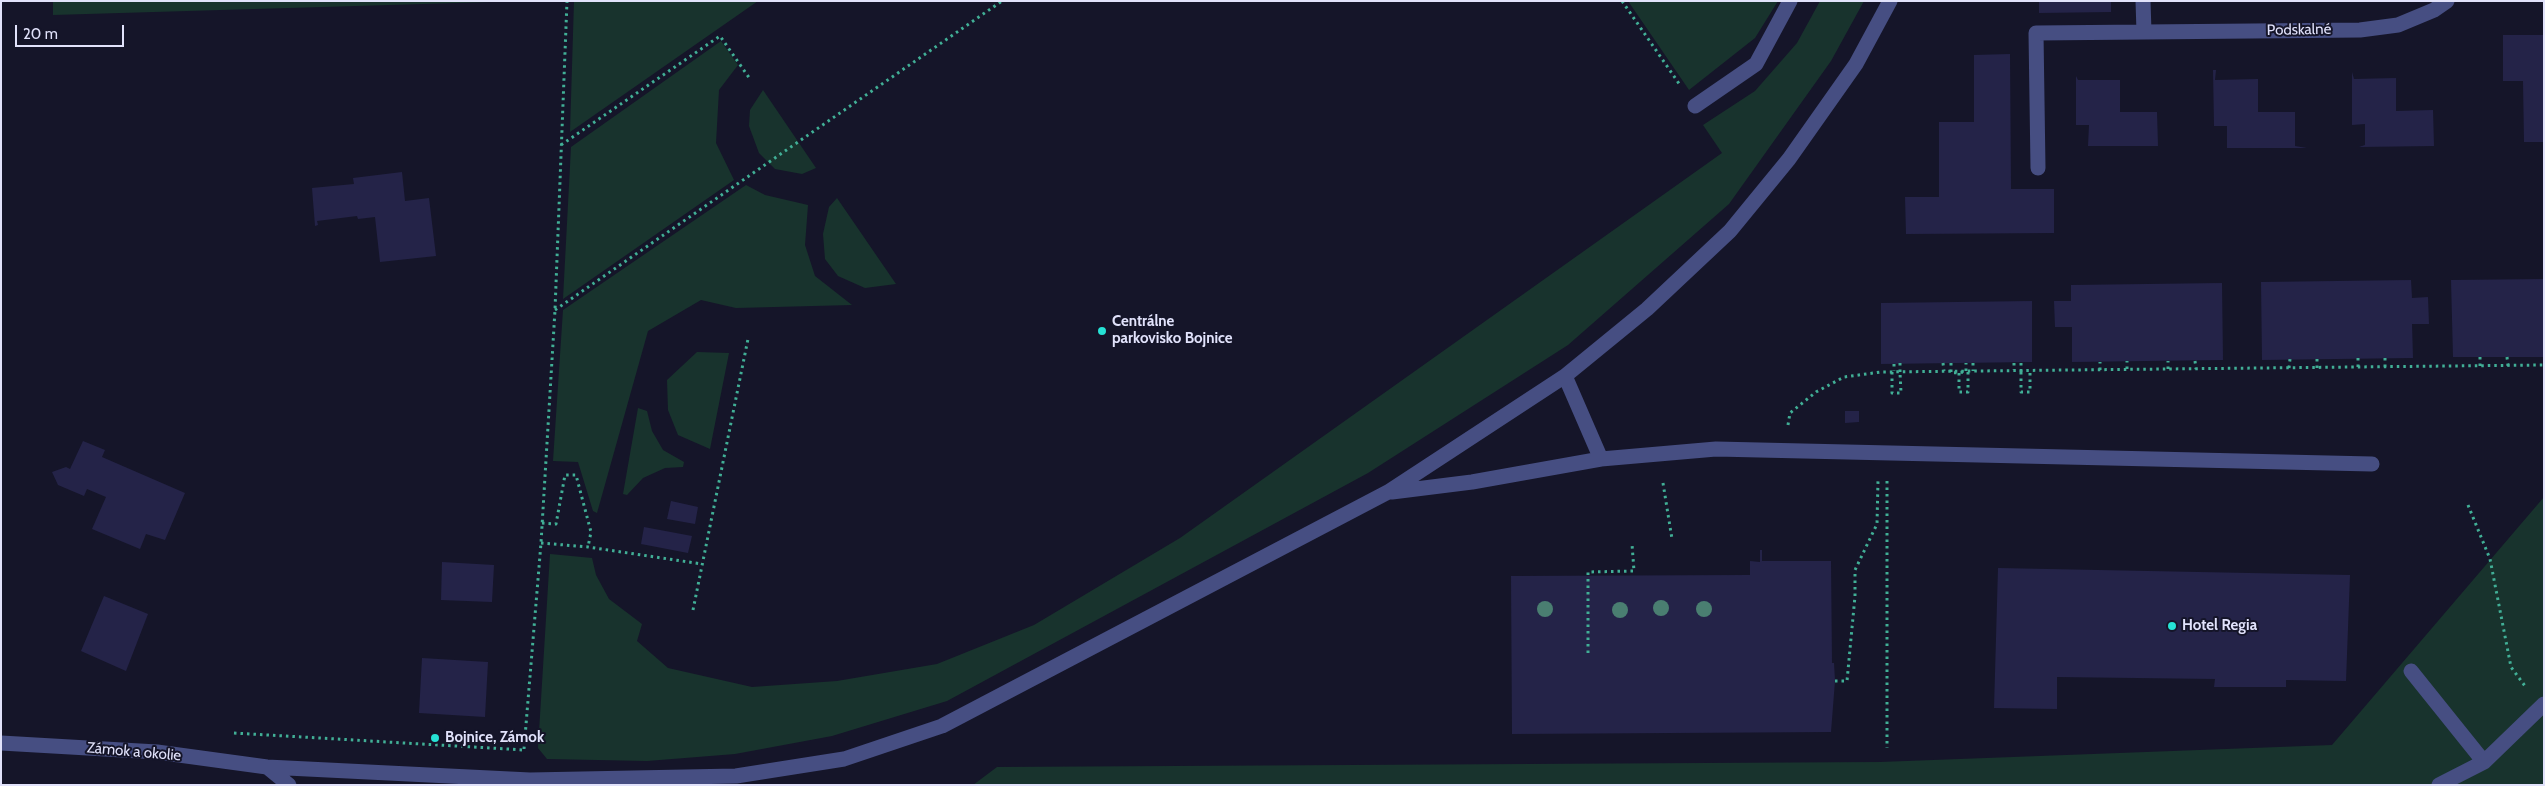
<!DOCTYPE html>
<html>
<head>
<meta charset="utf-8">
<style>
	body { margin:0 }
	#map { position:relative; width:2545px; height:786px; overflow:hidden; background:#151529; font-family:Cabin,sans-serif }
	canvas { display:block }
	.frame { position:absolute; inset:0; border:2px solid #e1e2fb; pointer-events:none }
	.scale { position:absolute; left:15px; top:25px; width:109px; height:22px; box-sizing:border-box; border:2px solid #e1e2fb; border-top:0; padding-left:6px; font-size:15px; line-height:18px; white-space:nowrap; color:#e1e2fb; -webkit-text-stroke:4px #151529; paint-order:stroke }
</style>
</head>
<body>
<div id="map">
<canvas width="2545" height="786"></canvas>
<div class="frame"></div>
<div class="scale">20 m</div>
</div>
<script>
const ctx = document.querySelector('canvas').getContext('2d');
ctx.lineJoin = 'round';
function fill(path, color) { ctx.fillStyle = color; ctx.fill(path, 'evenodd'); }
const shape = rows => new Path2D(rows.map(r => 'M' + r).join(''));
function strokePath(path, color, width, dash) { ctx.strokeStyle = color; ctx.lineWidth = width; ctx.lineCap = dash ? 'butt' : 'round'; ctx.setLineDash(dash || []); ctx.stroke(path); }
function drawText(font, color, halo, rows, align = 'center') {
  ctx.font = font + ' Cabin,sans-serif'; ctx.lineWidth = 4; ctx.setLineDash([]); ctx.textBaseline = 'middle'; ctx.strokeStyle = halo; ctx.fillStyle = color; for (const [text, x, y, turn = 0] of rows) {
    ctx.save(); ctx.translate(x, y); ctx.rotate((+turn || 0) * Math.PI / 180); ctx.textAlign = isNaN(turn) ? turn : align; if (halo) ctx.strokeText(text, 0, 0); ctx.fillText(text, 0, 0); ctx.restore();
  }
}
const green = shape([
	[53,1,524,1,53,15],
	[574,1,758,1,570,132],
	[1628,1,1778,1,1755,38,1689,90],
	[1820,1,1864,1,1831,61,1729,204,1568,345,1368,473,947,701,832,736,735,754,647,761,547,759,538,748,550,554,592,558,596,575,609,599,642,624,637,641,668,668,752,687,837,681,937,664,1034,625,1180,538,1722,153,1703,125,1755,91,1797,43],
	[721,41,738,65,719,90,716,143,734,180,563,299,571,147],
	[763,90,816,168,802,174,775,169,759,153,749,126,750,110],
	[746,185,765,195,808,205,805,245,815,276,852,305,736,308,701,300,648,331,597,513,593,511,578,462,553,461,563,310],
	[837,198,896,284,865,288,838,276,825,259,823,234,829,207],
	[697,352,729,353,710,449,678,435,668,410,667,380],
	[638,408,647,411,652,431,663,450,684,462,683,467,665,468,643,478,627,495,623,494],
	[2544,497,2544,785,973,785,997,767,1880,762,2332,745]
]);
const building = shape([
	[2039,1,2111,1,2111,12,2039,13],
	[2503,35,2544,35,2544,142,2524,142,2523,81,2503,81],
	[2010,54,2011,189,2054,189,2054,233,1906,234,1905,197,1939,197,1939,122,1974,122,1974,55],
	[2213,70,2216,70,2215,80,2258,79,2258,112,2295,112,2295,146,2307,148,2227,148,2227,126,2214,126],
	[2352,72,2354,79,2396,78,2396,111,2433,110,2434,146,2359,147,2365,145,2365,124,2352,125],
	[2076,76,2078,80,2120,80,2120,112,2157,112,2158,146,2088,146,2089,125,2076,125],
	[402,172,405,201,429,198,436,256,380,262,375,217,358,219,357,216,317,221,318,225,315,226,312,188,354,184,353,178],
	[2544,279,2544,357,2453,357,2451,280],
	[2411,280,2412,298,2428,297,2429,324,2412,324,2413,358,2262,360,2261,282],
	[2222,283,2223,360,2072,362,2072,327,2055,327,2054,301,2071,301,2071,285],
	[2032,301,2032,362,1881,364,1881,303],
	[1845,411,1859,411,1859,422,1845,423],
	[83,441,105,450,102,457,185,493,165,540,146,534,140,549,92,529,106,497,87,489,84,496,58,485,52,472,66,467,70,469],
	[671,501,698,507,695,524,667,519],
	[644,527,692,536,688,553,641,544],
	[1760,550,1762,550,1762,561,1831,561,1832,663,1834,663,1835,681,1831,732,1512,734,1511,576,1750,575,1750,561,1760,562],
	[442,562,494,565,492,602,441,600],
	[1998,568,2350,575,2346,681,2286,680,2286,687,2214,687,2215,679,2057,677,2057,709,1994,708],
	[104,596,148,614,126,671,81,651],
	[422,658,488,662,485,717,419,713]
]);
const path = shape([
	[1622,1,1680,85],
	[561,145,720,36,750,79],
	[555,310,1002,1],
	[2480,357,2480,366],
	[2507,357,2508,366],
	[2358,358,2358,367],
	[2385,358,2385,367],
	[2317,359,2317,368],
	[2195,361,2196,369],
	[1943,363,1944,371],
	[1973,363,1973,371],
	[2014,363,2014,370],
	[1894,364,1894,371],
	[2289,368,2290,359],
	[2127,369,2127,361],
	[2168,369,2168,361],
	[2100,370,2100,362],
	[1892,372,1892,393,1901,393,1900,373],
	[2021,372,2021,392,2030,392,2030,371],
	[1959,373,1959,392,1968,392,1968,371],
	[1788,425,1790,413,1816,392,1844,377,1881,372,2544,365],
	[1887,481,1887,748],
	[1663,483,1672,539],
	[2468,505,2490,559,2511,667,2525,686],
	[542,523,556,524,565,475,576,475,591,532,588,547],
	[541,543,588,547,702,564],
	[693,610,748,339],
	[1588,653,1588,572,1634,571,1632,544],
	[1835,681,1847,681,1855,596,1855,570,1877,524,1878,480],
	[234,733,524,750],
	[524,749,541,543,555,310,567,1]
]);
const minor = shape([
	[2143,1,2144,32],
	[1695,106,1756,64,1790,1],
	[2038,168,2036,33,2360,30,2398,25,2434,10,2447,1],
	[1565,376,1601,459],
	[1392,492,1472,482,1601,459,1716,449,2372,464],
	[2411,671,2484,762],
	[1,743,157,752,267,767,530,780,736,776,844,759,942,726,1388,492,1565,376,1647,309,1730,231,1789,159,1856,64,1890,1],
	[267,767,289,785],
	[2439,785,2484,762,2544,704]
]);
const pathBridge = shape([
	[1900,363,1900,373],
	[1951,363,1951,373,1966,372,1966,363],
	[2021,363,2021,372]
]);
const trees = [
	[1661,608],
	[1545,609],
	[1704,609],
	[1620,610]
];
const markers = [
	[1102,331,5,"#26e2d5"],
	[2172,626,5,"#26e2d5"],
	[435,738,5,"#26e2d5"]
];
const streetNames = [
	["Podskalné",2299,30,-1],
	["Zámok a okolie",134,752,5]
];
const poiNames = [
	["Centrálne",1112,322],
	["parkovisko Bojnice",1112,339],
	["Hotel Regia",2182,626],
	["Bojnice, Zámok",445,738]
];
fill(green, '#18332d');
fill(building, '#242348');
strokePath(path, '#41af96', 3, [2.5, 4]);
strokePath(minor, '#464e82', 15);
strokePath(pathBridge, '#41af96', 3, [2.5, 4]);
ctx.fillStyle = '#4a7e71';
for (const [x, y] of trees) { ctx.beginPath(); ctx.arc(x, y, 8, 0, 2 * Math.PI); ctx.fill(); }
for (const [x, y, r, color] of markers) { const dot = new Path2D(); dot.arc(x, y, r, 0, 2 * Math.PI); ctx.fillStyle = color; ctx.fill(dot); strokePath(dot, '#151529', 2); }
drawText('15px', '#e1e2fb', '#151529', streetNames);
drawText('bold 15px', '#e1e2fb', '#151529', poiNames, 'left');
</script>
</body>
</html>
